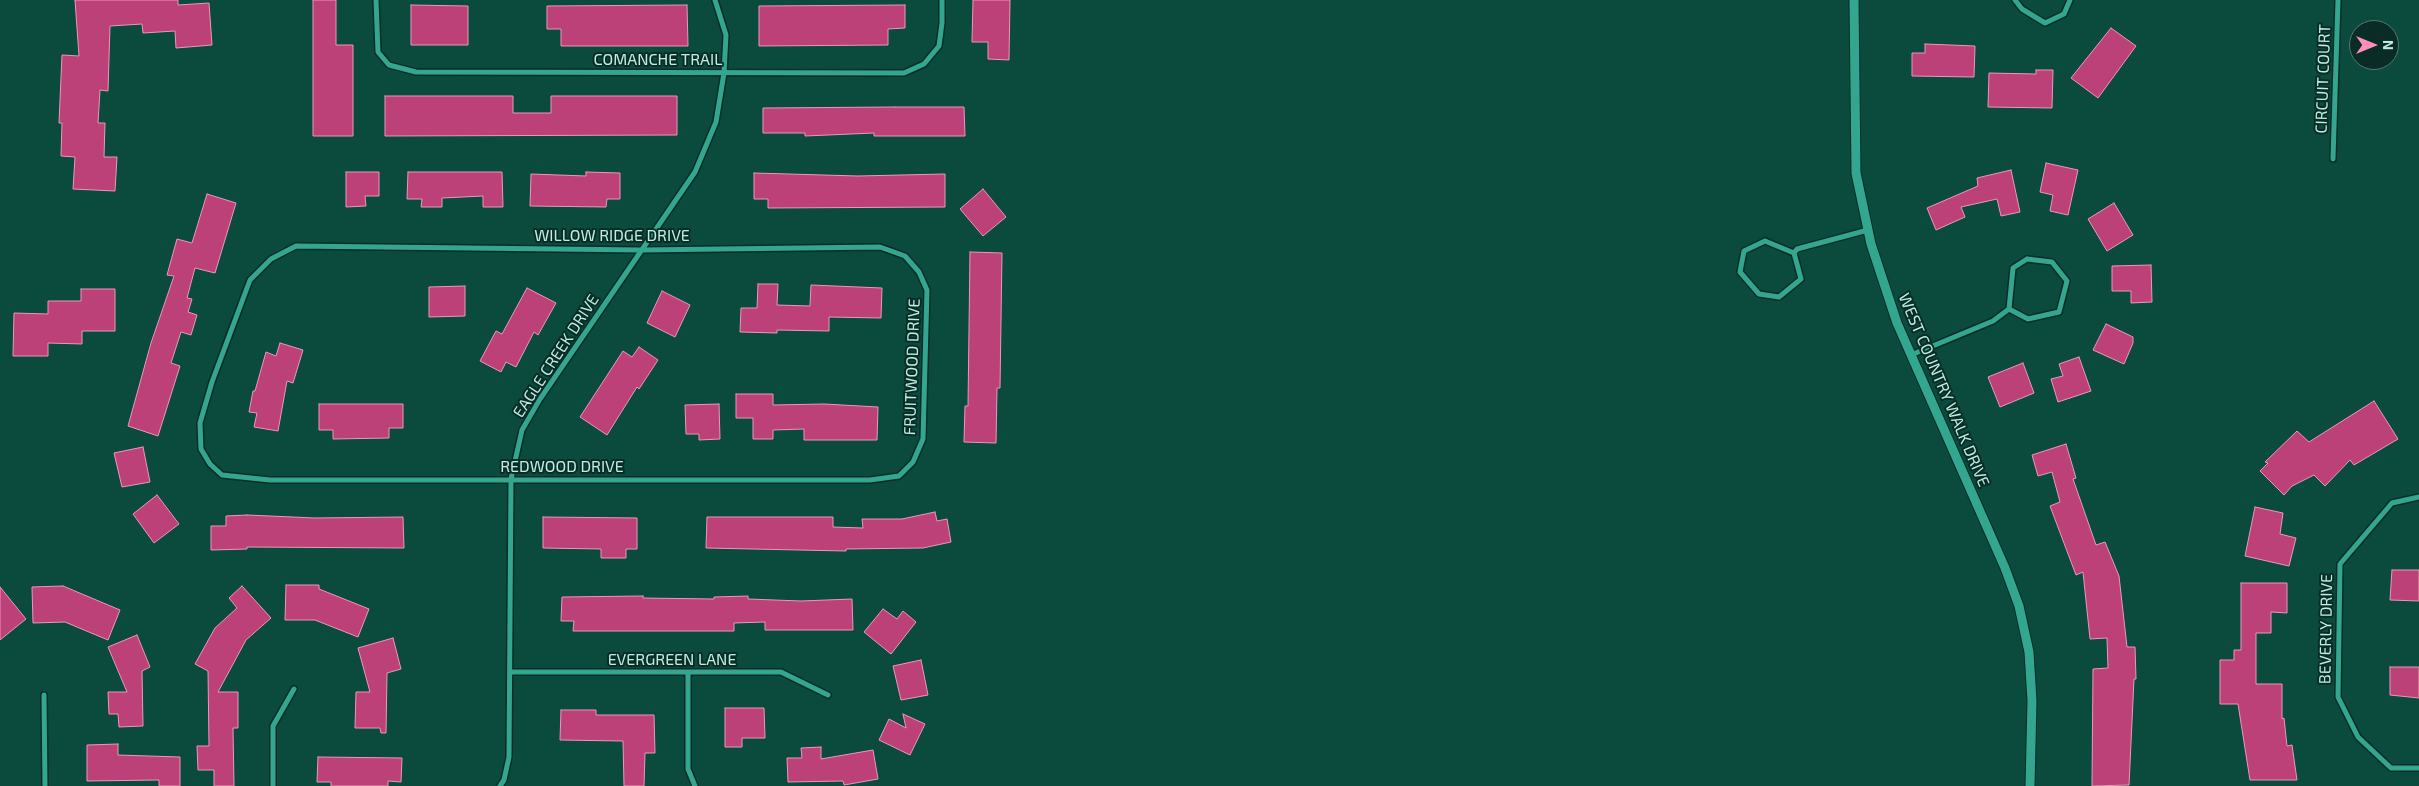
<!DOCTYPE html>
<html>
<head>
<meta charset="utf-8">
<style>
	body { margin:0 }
	#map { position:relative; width:2419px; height:786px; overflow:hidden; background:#0a4b3e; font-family:"Exo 2",sans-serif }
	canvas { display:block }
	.north { position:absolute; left:2349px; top:20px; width:50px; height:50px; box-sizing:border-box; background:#092d26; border:1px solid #517a70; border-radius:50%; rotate:90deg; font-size:14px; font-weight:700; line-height:20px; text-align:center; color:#bdeee0 }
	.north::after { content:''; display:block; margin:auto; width:18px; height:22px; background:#ff8eba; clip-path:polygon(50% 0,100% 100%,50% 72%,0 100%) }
</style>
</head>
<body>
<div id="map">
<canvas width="2419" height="786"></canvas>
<div class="north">N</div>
</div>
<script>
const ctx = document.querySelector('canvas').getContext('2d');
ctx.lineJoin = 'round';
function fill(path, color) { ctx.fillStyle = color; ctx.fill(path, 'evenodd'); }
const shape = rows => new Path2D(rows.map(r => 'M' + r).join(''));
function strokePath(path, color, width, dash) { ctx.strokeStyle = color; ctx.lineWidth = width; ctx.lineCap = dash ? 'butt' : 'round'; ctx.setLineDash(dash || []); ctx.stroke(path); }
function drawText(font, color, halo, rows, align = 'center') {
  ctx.font = font + ' "Exo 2",sans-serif'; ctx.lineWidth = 4; ctx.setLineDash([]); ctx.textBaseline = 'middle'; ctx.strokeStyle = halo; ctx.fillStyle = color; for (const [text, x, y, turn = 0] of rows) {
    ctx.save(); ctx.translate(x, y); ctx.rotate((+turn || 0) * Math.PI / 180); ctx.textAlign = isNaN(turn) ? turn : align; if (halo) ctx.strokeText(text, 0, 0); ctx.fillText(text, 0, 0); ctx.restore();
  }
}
const building = shape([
	[75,0,178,0,178,5,209,3,212,45,176,48,175,31,143,33,142,24,110,26,108,91,100,90,98,123,105,123,104,157,117,157,115,191,73,189,75,157,61,156,62,123,59,123,62,55,79,56,75,0],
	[313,0,336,0,336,45,353,45,353,136,313,136,313,0],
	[973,0,1010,0,1009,60,988,59,988,42,972,42,973,0],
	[411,5,468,6,468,45,411,45,411,5],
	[687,5,688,46,561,46,561,29,547,29,547,6,687,5],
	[905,5,905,28,888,29,888,45,759,46,759,6,905,5],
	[2111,28,2136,46,2098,98,2071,78,2111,28],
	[1925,44,1975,46,1974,77,1912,76,1912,53,1925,53,1925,44],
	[2036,70,2053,70,2052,108,1988,107,1989,73,2036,74,2036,70],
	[385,96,513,96,513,113,551,113,551,96,677,96,677,135,385,136,385,96],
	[895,107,964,107,965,136,874,136,874,133,805,136,805,133,763,133,763,108,895,107],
	[2046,163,2078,170,2068,215,2050,211,2053,195,2040,192,2046,163],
	[2011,170,2020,212,2001,216,1997,199,1961,207,1965,217,1936,230,1927,208,1978,186,1977,178,2011,170],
	[346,172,379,172,379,196,365,196,366,206,346,207,346,172],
	[408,172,502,172,503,207,483,207,483,196,442,198,442,207,421,207,422,199,407,199,408,172],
	[586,172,620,173,620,199,607,199,606,207,530,206,531,174,586,176,586,172],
	[754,173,858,176,945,174,945,207,768,208,768,199,754,199,754,173],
	[983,189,1006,217,983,236,960,209,983,189],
	[207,194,236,203,215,273,195,268,187,298,192,299,188,312,197,315,191,335,181,332,171,363,180,366,158,436,128,426,151,343,174,276,167,275,177,239,192,243,207,194],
	[2114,203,2133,235,2107,251,2088,219,2114,203],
	[970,252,1002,253,1000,388,997,388,996,443,964,442,965,406,968,406,970,252],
	[2151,265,2152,302,2131,303,2131,291,2112,291,2112,266,2151,265],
	[758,284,778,284,777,305,810,306,811,285,882,288,881,318,829,317,829,331,777,330,777,333,740,332,741,308,757,308,758,284],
	[465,286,465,316,429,317,429,287,465,286],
	[527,288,556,303,538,335,534,332,516,367,506,362,501,372,480,361,496,331,502,334,527,288],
	[81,289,115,289,115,331,82,331,82,344,48,343,48,356,13,356,14,313,48,314,48,301,81,301,81,289],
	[662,291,690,305,675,337,647,323,662,291],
	[2106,324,2133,337,2133,343,2124,364,2093,350,2106,324],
	[280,343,303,350,293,383,287,381,278,431,254,427,257,413,249,412,253,391,255,391,266,352,276,356,280,343],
	[639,347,658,360,639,389,637,387,607,435,580,417,623,351,632,357,639,347],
	[2079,357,2091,391,2058,402,2051,379,2063,376,2059,364,2079,357],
	[2023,363,2034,393,2000,407,1988,377,2023,363],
	[736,394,773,394,773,405,824,404,878,407,877,440,804,440,804,429,773,430,773,439,753,439,753,418,736,418,736,394],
	[2374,401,2398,439,2354,465,2350,460,2325,486,2314,475,2292,486,2284,495,2260,471,2268,463,2265,462,2297,431,2309,442,2374,401],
	[319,404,403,404,403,428,389,428,389,438,333,439,333,430,319,430,319,404],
	[719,404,720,439,699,440,699,434,686,434,685,405,719,404],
	[2066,444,2076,478,2073,479,2096,545,2105,542,2119,576,2127,647,2135,647,2136,679,2134,679,2129,785,2092,786,2093,669,2108,668,2107,638,2090,639,2083,572,2076,575,2050,506,2060,502,2052,472,2038,476,2032,455,2066,444],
	[143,447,150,482,122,487,114,453,143,447],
	[157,495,179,524,154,543,133,514,157,495],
	[2255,507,2283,513,2280,534,2296,538,2289,566,2245,556,2255,507],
	[935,512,937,521,947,519,951,542,923,548,846,549,846,551,706,548,707,517,833,517,833,527,863,528,862,519,902,519,935,512],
	[247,515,315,518,403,517,404,548,247,547,247,549,211,550,211,526,226,526,226,516,247,515],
	[543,517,637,518,637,549,626,549,626,558,601,558,601,549,543,548,543,517],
	[2392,570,2419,570,2419,601,2390,600,2392,570],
	[2241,583,2287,583,2287,613,2271,612,2271,633,2256,633,2256,684,2282,684,2282,719,2284,718,2287,746,2292,745,2297,780,2250,780,2238,704,2220,704,2220,660,2234,660,2234,650,2241,650,2241,583],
	[286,585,319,585,319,589,369,609,358,637,315,620,285,620,286,585],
	[63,586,120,610,108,640,65,622,33,623,32,587,63,586],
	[242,586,271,618,246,640,218,692,238,692,238,728,233,728,234,786,214,786,214,770,198,770,197,746,209,746,208,671,195,664,215,628,237,608,229,598,242,586],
	[0,587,26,619,0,640,0,587],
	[643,596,643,598,714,599,714,597,748,596,748,599,801,601,852,599,853,630,765,630,765,622,734,623,734,631,573,631,574,621,561,621,562,597,643,596],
	[883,609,897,619,903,611,916,622,891,654,864,632,883,609],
	[137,635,150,667,142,671,143,726,119,727,118,714,109,714,108,692,127,692,108,647,137,635],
	[393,638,401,669,387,673,386,733,381,733,380,728,355,728,356,692,370,692,358,648,393,638],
	[921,660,928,695,901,700,893,666,921,660],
	[2390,667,2419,667,2419,698,2390,695,2390,667],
	[725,708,764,708,765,738,742,738,742,747,725,747,725,708],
	[561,710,596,710,596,715,654,715,655,753,645,753,644,786,624,786,623,741,560,740,561,710],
	[903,714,925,724,910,755,879,740,889,719,906,728,903,714],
	[118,744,118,755,180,757,180,786,159,786,159,780,87,781,87,745,118,744],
	[821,747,821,759,873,750,878,779,844,785,843,781,788,782,787,758,802,758,801,748,821,747],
	[318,757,402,758,401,782,388,781,388,786,331,786,331,782,317,782,318,757]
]);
const minor = shape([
	[376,0,378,52,389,65,416,72,904,73,924,64,939,46,942,23,942,0],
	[2015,0,2022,9,2045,23,2064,14,2070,0],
	[2333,159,2338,0],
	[1765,241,1794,253,1801,279,1779,297,1759,294,1740,272,1744,251,1765,241],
	[296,246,642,250,880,247,905,256,919,272,927,290,923,439,913,462,899,476,870,480,270,480,222,475,210,464,201,449,200,423,212,382,250,280,271,259,296,246],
	[1794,253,1797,249,1868,230],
	[2027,259,2052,262,2067,281,2059,312,2028,319,2009,309,2013,268,2027,259],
	[1911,355,1993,321,2009,309],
	[2419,497,2392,503,2340,564,2338,697,2358,737,2391,768,2419,768],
	[511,672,781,672,828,695],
	[688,672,688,769,695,786],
	[44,695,45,786],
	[273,786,273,726,294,689],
	[500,786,504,780,509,757,511,479,522,430,540,399,695,172,716,122,724,73,726,35,715,0]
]);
const tertiary = shape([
	[1854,0,1856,173,1871,244,1897,323,2005,568,2019,606,2029,652,2032,701,2030,786]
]);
const streetNames = [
	["COMANCHE TRAIL",658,60],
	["CIRCUIT COURT",2323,79,-88],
	["WILLOW RIDGE DRIVE",612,236],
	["EAGLE CREEK DRIVE",556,356,-57],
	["FRUITWOOD DRIVE",912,367,-88],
	["WEST COUNTRY WALK DRIVE",1944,390,67],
	["REDWOOD DRIVE",562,467],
	["BEVERLY DRIVE",2326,629,-89],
	["EVERGREEN LANE",672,660]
];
fill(building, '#bc4179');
strokePath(building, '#ed98b8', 1);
strokePath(minor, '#092d26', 8);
strokePath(tertiary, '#092d26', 11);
strokePath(minor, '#32a68e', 5);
strokePath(tertiary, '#32a68e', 9);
drawText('16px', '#bdeee0', '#092d26', streetNames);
</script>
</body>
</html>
